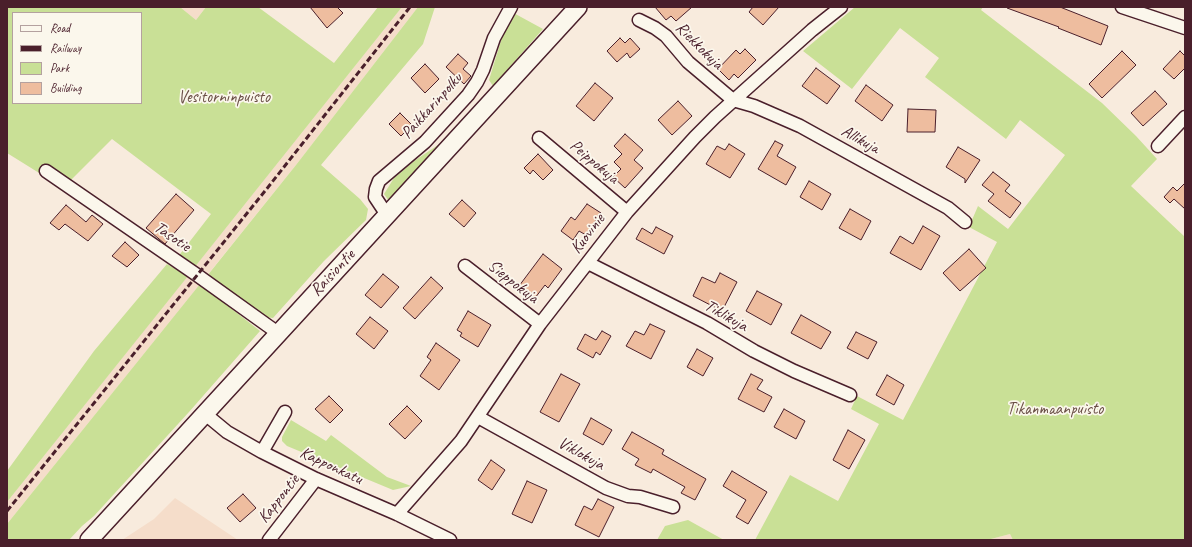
<!DOCTYPE html>
<html>
<head>
<meta charset="utf-8">
<style>
	body { margin:0 }
	#map { position:relative; width:1192px; height:547px; overflow:hidden; background:#f8ebdd; font-family:Caveat,sans-serif }
	canvas { display:block }
	.frame { position:absolute; inset:0; border:8px solid #4a1f2b; pointer-events:none }
	.legend { position:absolute; left:12px; top:12px; width:130px; height:92px; box-sizing:border-box; background:#fbf7ec; border:1px solid #b4a19f; margin:0; padding:5px 7px; list-style:none; font-size:12px; color:#4a1f2b }
	.legend li { display:flex; align-items:center; gap:8px; height:20px }
	.legend b { width:20px; border:1px solid #b4a19f }
</style>
</head>
<body>
<div id="map">
<canvas width="1192" height="547"></canvas>
<div class="frame"></div>
<ul class="legend">
<li><b style="height:5px;background:#fbf7ec"></b>Road</li>
<li><b style="height:5px;background:#4a1f2b"></b>Railway</li>
<li><b style="height:11px;background:#c9e096"></b>Park</li>
<li><b style="height:11px;background:#eebd9f"></b>Building</li>
</ul>
</div>
<script>
const ctx = document.querySelector('canvas').getContext('2d');
ctx.lineJoin = 'round';
function fill(path, color) { ctx.fillStyle = color; ctx.fill(path, 'evenodd'); }
const shape = rows => new Path2D(rows.map(r => 'M' + r).join(''));
function strokePath(path, color, width, dash) { ctx.strokeStyle = color; ctx.lineWidth = width; ctx.lineCap = dash ? 'butt' : 'round'; ctx.setLineDash(dash || []); ctx.stroke(path); }
function drawText(font, color, halo, rows, align = 'center') {
  ctx.font = font + ' Caveat,sans-serif'; ctx.lineWidth = 3.5; ctx.setLineDash([]); ctx.textBaseline = 'middle'; ctx.strokeStyle = halo; ctx.fillStyle = color; for (const [text, x, y, turn = 0] of rows) {
    ctx.save(); ctx.translate(x, y); ctx.rotate((+turn || 0) * Math.PI / 180); ctx.textAlign = isNaN(turn) ? turn : align; if (halo) ctx.strokeText(text, 0, 0); ctx.fillText(text, 0, 0); ctx.restore();
  }
}
const built = shape([
	[180,7,206,7,196,20],
	[402,7,418,7,296,165,7,524,7,502],
	[175,498,238,540,122,540,154,519],
	[1010,534,1013,540,987,540]
]);
const green = shape([
	[7,7,180,7,196,20,206,7,258,7,334,63,378,7,402,7,194,268,177,258,211,214,112,139,71,180,50,166,44,176,7,153],
	[13,13,141,13,141,103,13,103],
	[418,7,435,7,423,44,321,165,360,199,368,209,366,220,324,261,273,318,265,317,207,276,296,165],
	[855,7,983,7,981,10,1102,103,1136,136,1157,159,1131,186,1185,237,1185,540,1013,540,1010,534,987,540,755,540,790,475,838,501,879,424,851,409,857,396,903,420,997,242,969,227,978,206,1008,229,1065,155,1020,120,1006,139,925,77,939,58,900,28,852,89,803,51],
	[510,11,543,29,493,86,489,80],
	[441,143,389,201,384,194,394,178,414,161],
	[167,264,188,276,7,502,7,471,94,351],
	[200,284,260,331,189,412,94,516,82,526,69,540,7,540,7,524],
	[291,420,326,441,331,435,387,477,411,486,393,490,287,446,282,441,282,437],
	[688,520,724,540,657,540,665,526]
]);
const building = shape([
	[310,7,337,7,343,13,327,28,310,7],
	[655,7,692,7,676,21,671,16,666,20,655,7],
	[753,7,779,7,763,25,749,12,753,7],
	[1007,7,1060,7,1108,26,1101,45,1058,28,1059,27,1007,8,1007,7],
	[620,38,625,43,630,38,640,49,630,58,627,53,617,62,607,51,620,38],
	[745,49,756,60,738,78,734,74,729,80,718,69,736,50,740,54,745,49],
	[1122,51,1136,65,1102,98,1089,84,1122,51],
	[1180,51,1185,56,1185,68,1174,79,1163,69,1180,51],
	[458,54,468,63,463,69,471,76,464,84,446,67,458,54],
	[425,64,439,79,425,93,411,78,425,64],
	[816,68,840,86,827,104,802,86,816,68],
	[595,83,613,98,594,121,576,106,595,83],
	[866,85,893,105,882,121,855,101,866,85],
	[1155,91,1167,104,1143,126,1131,113,1155,91],
	[678,101,692,116,672,135,658,120,678,101],
	[908,109,936,110,935,132,907,132,908,109],
	[400,113,412,125,401,136,389,124,400,113],
	[625,134,643,150,634,160,643,168,625,188,613,177,621,169,614,162,622,154,614,146,625,134],
	[775,141,783,145,777,156,796,167,786,185,758,169,775,141],
	[729,144,745,154,730,178,706,164,717,146,725,150,729,144],
	[958,147,980,160,965,183,965,179,946,167,958,147],
	[538,154,553,170,543,180,533,170,530,174,524,168,538,154],
	[993,172,1010,185,1005,191,1021,203,1010,218,988,201,994,194,982,185,993,172],
	[809,181,831,194,822,210,800,197,809,181],
	[1185,183,1185,209,1174,199,1170,203,1164,197,1173,187,1177,191,1185,183],
	[176,194,194,210,165,244,146,228,176,194],
	[462,200,476,213,464,227,449,214,462,200],
	[587,204,601,213,586,235,579,231,573,240,561,231,571,217,575,220,587,204],
	[66,205,86,222,92,215,103,224,88,241,65,224,59,230,50,223,66,205],
	[850,209,871,221,861,240,839,228,850,209],
	[923,226,940,236,921,270,890,253,900,236,913,244,923,226],
	[656,227,673,236,664,254,636,239,642,228,652,234,656,227],
	[125,242,139,255,127,267,112,256,125,242],
	[969,249,986,268,960,291,943,273,969,249],
	[543,254,562,269,548,288,545,285,535,298,519,286,543,254],
	[720,273,737,282,722,311,693,296,702,277,715,283,720,273],
	[383,274,399,287,381,308,365,295,383,274],
	[431,277,443,288,415,319,403,308,431,277],
	[757,291,782,304,771,325,746,311,757,291],
	[468,311,491,325,478,347,460,336,462,333,457,330,468,311],
	[801,315,831,332,821,349,791,333,801,315],
	[370,317,388,331,374,349,356,334,370,317],
	[650,324,665,331,651,359,626,346,635,331,644,335,650,324],
	[602,331,611,336,600,355,596,352,593,358,577,349,585,334,596,340,602,331],
	[856,332,877,342,868,359,847,348,856,332],
	[436,343,460,360,439,390,420,376,431,360,427,357,436,343],
	[697,349,713,358,703,376,687,367,697,349],
	[561,374,580,384,559,422,540,412,561,374],
	[751,374,763,380,757,389,772,397,764,412,738,399,751,374],
	[887,375,904,385,894,405,876,395,887,375],
	[329,396,343,410,330,423,315,409,329,396],
	[407,406,422,421,405,439,389,424,407,406],
	[784,409,805,421,796,439,774,427,784,409],
	[591,418,612,430,603,445,583,434,591,418],
	[848,430,865,440,849,469,833,460,848,430],
	[632,432,664,450,662,454,706,479,695,500,681,493,685,487,653,469,651,473,635,465,639,459,622,449,632,432],
	[491,460,505,470,492,490,478,480,491,460],
	[732,471,767,492,748,524,736,517,746,500,723,486,732,471],
	[527,481,547,490,532,523,512,514,527,481],
	[243,494,256,508,240,522,227,508,243,494],
	[598,499,614,507,599,537,575,525,584,506,592,510,598,499]
]);
const street = shape([
	[1122,7,1185,28],
	[639,20,655,28,666,36,688,62,733,100,754,106,800,126,948,208,965,222],
	[539,138,627,212],
	[1158,146,1185,117],
	[46,171,197,275,278,333],
	[387,215,375,197,376,189,379,181,425,142,468,95,477,82,483,70,494,38,511,7],
	[588,263,707,323,754,351,794,371,850,395],
	[465,266,540,324],
	[204,413,227,432,262,452,316,479,397,514,450,540],
	[478,417,606,488,628,496,640,497,673,507],
	[262,452,285,412],
	[397,514,461,441,540,324,627,212,695,137,715,117,812,30,841,7],
	[269,540,316,479]
]);
const secondary = shape([
	[89,540,578,7]
]);
const rail = shape([
	[7,511,269,186,410,7]
]);
const streetNames = [
	["Riekkokuja",699,46,45],
	["Paikkarinpolku",432,106,-48],
	["Allikuja",860,140,29],
	["Peippokuja",594,162,40],
	["Kuovinie",588,234,-53],
	["Tasotie",172,237,34],
	["Raisiontie",333,273,-47],
	["Sieppokuja",513,282,38],
	["Tiklikuja",726,316,30],
	["Viklokuja",581,454,29],
	["Kapponkatu",331,466,25],
	["Kappontie",279,499,-52]
];
const parkNames = [
	["Vesitorninpuisto",224,98],
	["Tikanmaanpuisto",1055,410]
];
fill(built, '#f5ddca');
fill(green, '#c9e096');
fill(building, '#eebd9f');
strokePath(building, '#4a1f2b', 1);
strokePath(street, '#4a1f2b', 15);
strokePath(secondary, '#4a1f2b', 20);
strokePath(street, '#fbf7ec', 12);
strokePath(secondary, '#fbf7ec', 17);
strokePath(rail, '#4a1f2b', 3, [6, 3]);
drawText('17px', '#4a1f2b', '#fbf7ec', streetNames);
drawText('17px', '#6a4f46', '#fbf7ec', parkNames);
</script>
</body>
</html>
